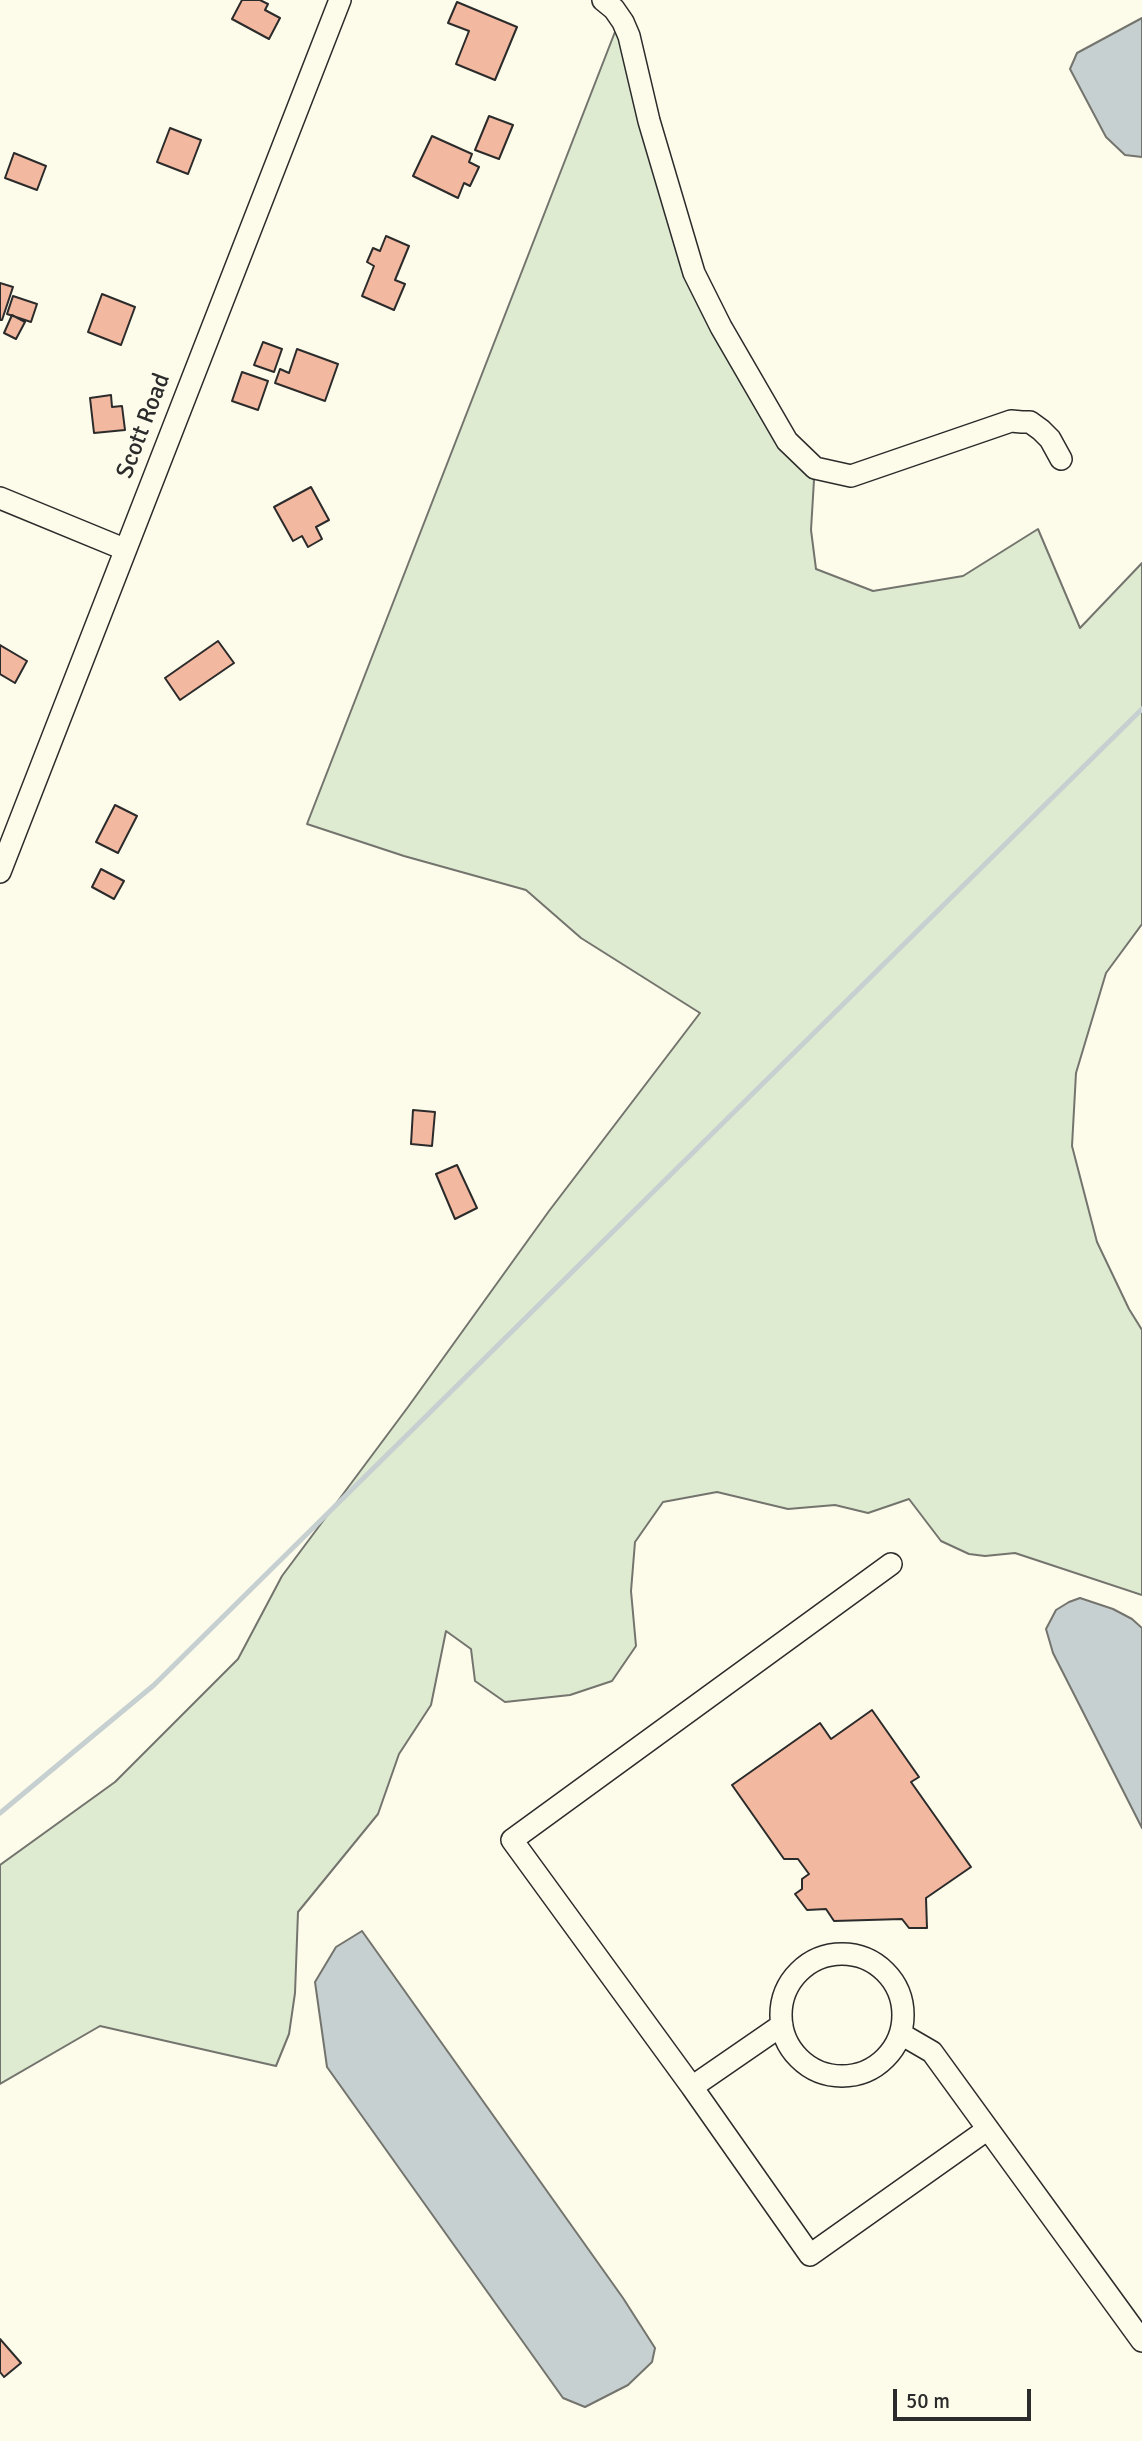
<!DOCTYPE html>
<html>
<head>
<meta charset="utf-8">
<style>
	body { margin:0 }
	#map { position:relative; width:1142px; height:2441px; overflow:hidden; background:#fdfbea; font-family:Signika,sans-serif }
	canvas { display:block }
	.scale { position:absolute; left:893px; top:2389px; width:138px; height:32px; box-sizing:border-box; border:4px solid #2b2b2b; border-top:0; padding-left:9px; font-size:21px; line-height:24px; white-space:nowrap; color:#2b2b2b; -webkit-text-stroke:5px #fdfbea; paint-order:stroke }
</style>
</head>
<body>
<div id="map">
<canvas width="1142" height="2441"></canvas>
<div class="scale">50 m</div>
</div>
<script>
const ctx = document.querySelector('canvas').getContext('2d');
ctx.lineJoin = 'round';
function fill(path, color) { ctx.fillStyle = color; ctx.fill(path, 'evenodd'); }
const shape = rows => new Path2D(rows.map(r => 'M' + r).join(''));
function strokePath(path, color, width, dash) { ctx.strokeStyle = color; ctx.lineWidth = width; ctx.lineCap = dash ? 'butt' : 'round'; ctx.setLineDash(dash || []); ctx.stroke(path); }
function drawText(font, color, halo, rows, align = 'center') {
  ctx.font = font + ' Signika,sans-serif'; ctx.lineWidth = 5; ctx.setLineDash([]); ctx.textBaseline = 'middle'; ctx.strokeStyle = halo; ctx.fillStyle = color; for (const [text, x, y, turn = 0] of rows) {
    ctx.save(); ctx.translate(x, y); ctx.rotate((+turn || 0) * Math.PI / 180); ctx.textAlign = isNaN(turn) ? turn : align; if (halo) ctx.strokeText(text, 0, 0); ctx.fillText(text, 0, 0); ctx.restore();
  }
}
const green = shape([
	[620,19,657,163,770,429,814,480,811,530,816,569,873,591,963,576,1038,529,1080,628,1142,563,1142,924,1106,973,1076,1073,1072,1146,1097,1242,1129,1309,1142,1330,1142,1595,1015,1553,985,1556,969,1554,941,1541,909,1499,868,1513,835,1505,788,1509,717,1492,663,1502,635,1542,631,1591,636,1646,612,1681,570,1695,505,1702,475,1681,471,1649,446,1631,431,1705,399,1754,378,1814,298,1912,295,1993,289,2034,276,2066,100,2026,0,2084,0,1865,115,1782,238,1659,282,1576,408,1407,549,1211,700,1013,581,938,526,890,404,856,307,824,620,19]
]);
const water = shape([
	[1142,18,1142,157,1125,155,1106,137,1070,69,1077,53,1142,18],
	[1080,1598,1113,1609,1132,1619,1142,1628,1142,1828,1053,1653,1046,1629,1056,1610,1069,1602,1080,1598],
	[362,1931,623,2298,655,2348,652,2362,628,2385,585,2407,563,2398,327,2067,315,1982,336,1947,362,1931]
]);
const stream = shape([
	[0,1813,154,1685,1142,709]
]);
const building = shape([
	[242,0,260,0,268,4,265,10,280,18,269,39,232,19,242,0],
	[457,2,517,27,495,80,456,64,469,31,448,23,457,2],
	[489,116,513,125,499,159,475,150,489,116],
	[170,128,201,140,188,174,157,162,170,128],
	[432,136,472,154,469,162,479,167,470,186,464,183,458,198,413,176,432,136],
	[14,153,46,166,37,190,5,178,14,153],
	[386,236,409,246,395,280,405,284,394,310,362,296,374,266,367,262,373,248,380,251,386,236],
	[0,283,13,287,2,320,0,320,0,283],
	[102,294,135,307,121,345,88,332,102,294],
	[13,296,37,304,31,322,7,314,13,296],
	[12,315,25,322,16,339,4,333,12,315],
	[263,342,282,349,274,372,254,365,263,342],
	[297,349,338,364,325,401,275,383,280,369,289,373,297,349],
	[242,372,268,381,258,410,232,401,242,372],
	[111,395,112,407,122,406,125,430,94,433,90,398,111,395],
	[311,487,329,520,316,527,322,539,308,547,302,536,293,541,274,507,311,487],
	[218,641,234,663,180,700,165,678,218,641],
	[0,645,27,661,15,683,0,674,0,645],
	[115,805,137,816,118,853,96,842,115,805],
	[101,869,124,881,114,899,92,887,101,869],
	[413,1110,435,1112,432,1146,411,1144,413,1110],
	[457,1165,477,1208,455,1219,436,1174,457,1165],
	[872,1710,919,1777,911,1782,971,1867,926,1898,927,1928,909,1928,902,1919,834,1921,826,1909,807,1910,795,1894,802,1889,802,1879,809,1874,798,1859,784,1859,732,1785,820,1723,831,1739,872,1710],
	[0,2339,21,2363,4,2377,0,2372,0,2339]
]);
const minor = shape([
	[603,0,614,9,623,22,629,36,649,121,694,273,721,327,787,441,815,468,851,476,1011,421,1022,422,1030,422,1041,430,1050,439,1061,459],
	[0,498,124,549],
	[0,872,340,0],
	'781 2015a61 61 0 1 1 122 0a61 61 0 1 1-122 0Z',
	[782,2025,692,2087,512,1840,891,1564],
	[901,2034,932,2052,1142,2341],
	[692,2087,810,2255,988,2129]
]);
const streetNames = [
	["Scott Road",144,426,-69]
];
fill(green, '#deebd1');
strokePath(green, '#74746e', 2);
fill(water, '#c7d0d0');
strokePath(water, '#74746e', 2);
strokePath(stream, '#c7d0d0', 5);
fill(building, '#f2b8a0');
strokePath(building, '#2b2b2b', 2);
strokePath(minor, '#2b2b2b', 24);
strokePath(minor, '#fdfbea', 21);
drawText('24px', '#2b2b2b', '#fdfbea', streetNames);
</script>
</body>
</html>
